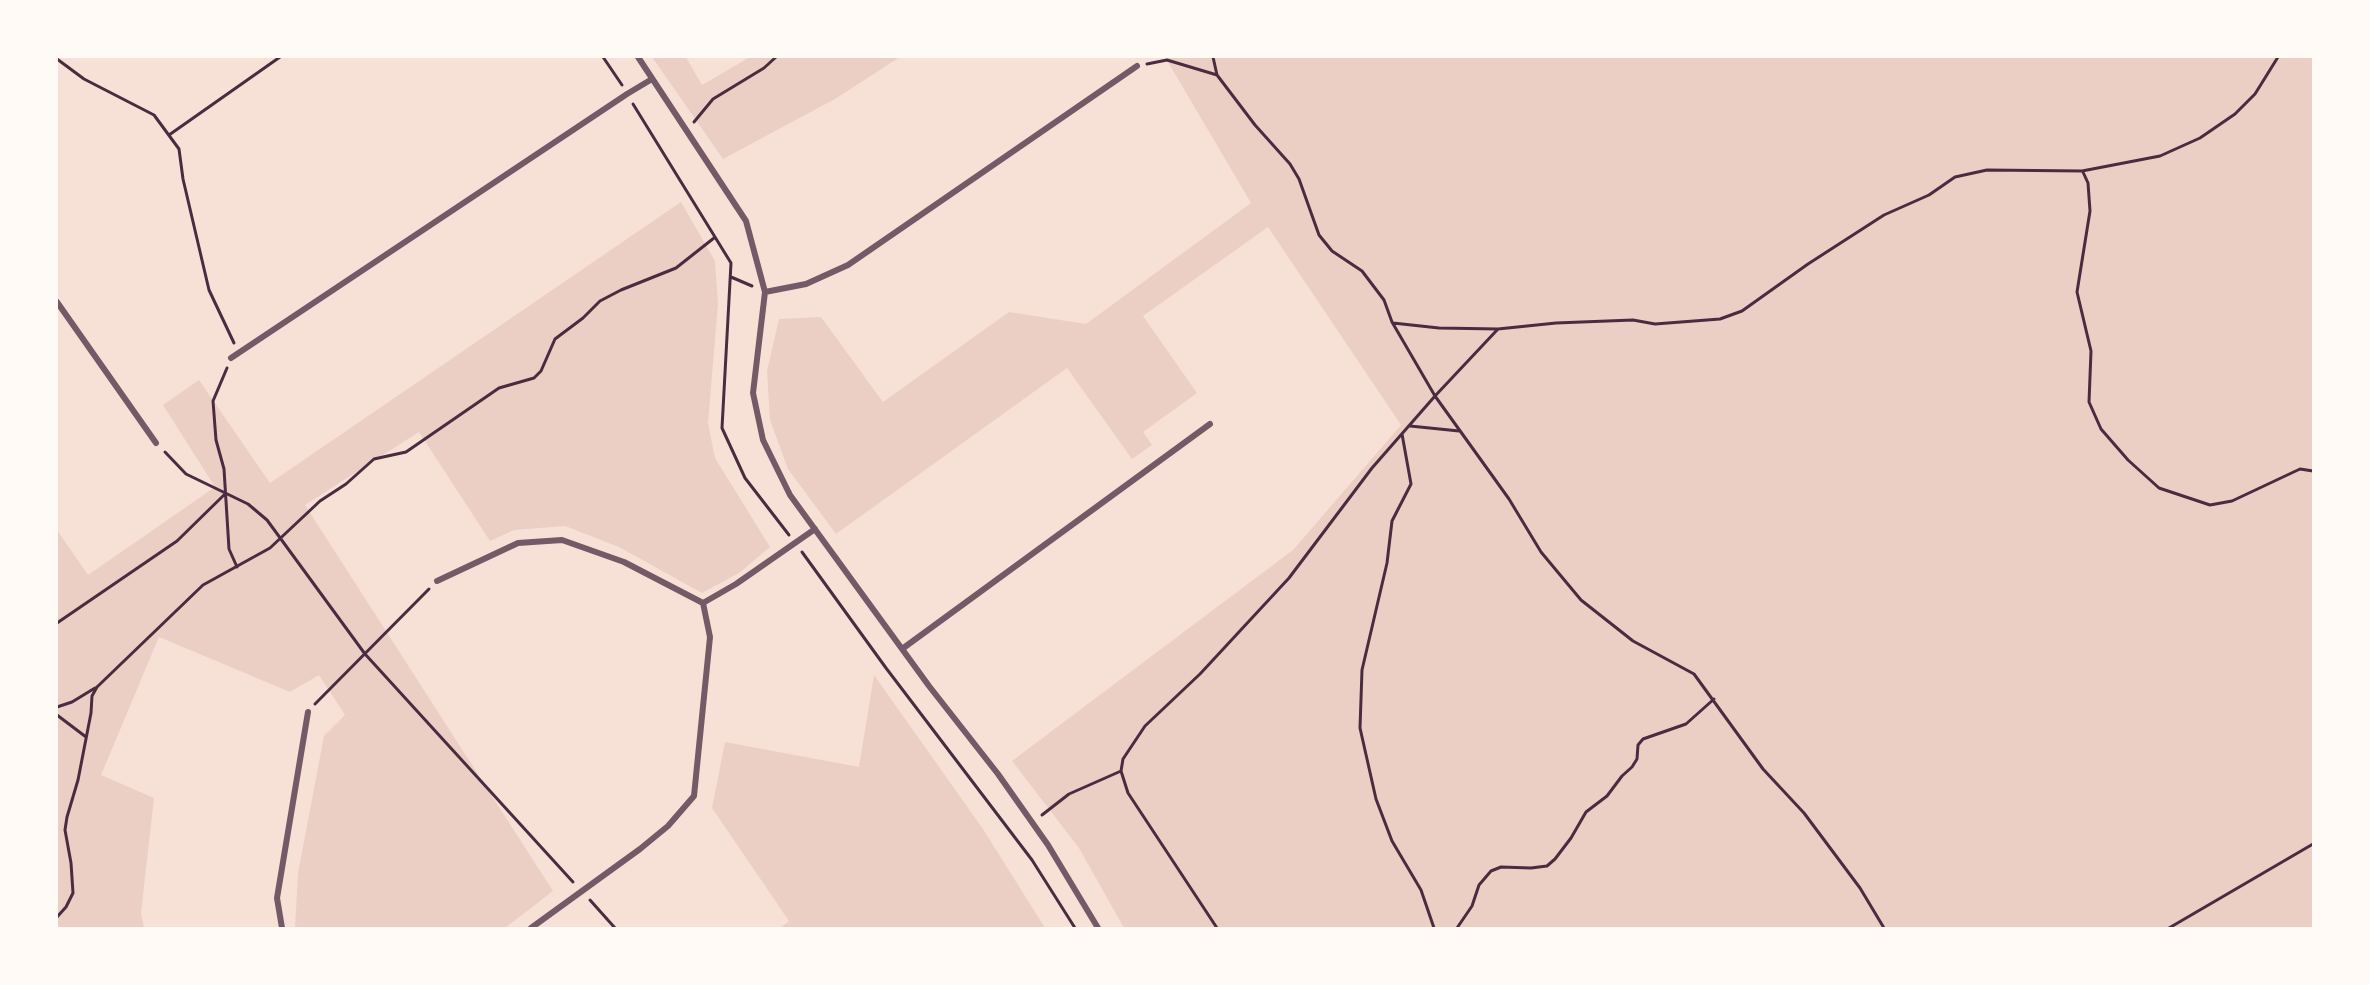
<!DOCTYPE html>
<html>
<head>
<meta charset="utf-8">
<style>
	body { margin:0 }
	#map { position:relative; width:2370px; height:985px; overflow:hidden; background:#f7e1d7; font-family:"Work Sans",sans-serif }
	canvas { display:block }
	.frame { position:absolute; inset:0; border:58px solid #fffaf5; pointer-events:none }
</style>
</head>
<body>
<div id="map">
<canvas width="2370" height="985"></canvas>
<div class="frame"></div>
</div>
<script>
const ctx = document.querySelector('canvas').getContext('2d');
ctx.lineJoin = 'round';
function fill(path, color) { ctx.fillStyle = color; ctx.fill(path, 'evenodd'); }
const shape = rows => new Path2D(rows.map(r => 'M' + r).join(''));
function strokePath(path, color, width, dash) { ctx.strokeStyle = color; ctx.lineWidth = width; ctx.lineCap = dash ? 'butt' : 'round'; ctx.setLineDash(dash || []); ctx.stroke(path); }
const green = shape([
	[652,57,686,57,702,85,750,57,900,57,835,99,723,159],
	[1165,57,2313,57,2313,928,1124,928,1079,848,1012,761,1293,550,1401,425,1268,227,1143,316,1197,393,1143,432,1152,445,1132,459,1067,368,836,534,788,469,770,420,767,371,779,319,821,317,883,402,1009,312,1086,324,1251,203],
	[681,202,715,261,718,304,708,423,715,458,770,547,739,573,702,593,619,547,565,526,514,530,490,541,419,432,305,505,553,891,505,928,295,928,298,873,324,736,345,715,319,675,290,692,159,637,101,775,154,798,141,913,144,928,57,928,57,530,88,575,215,487,163,405,199,380,270,483],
	[874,675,983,829,1045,928,780,928,789,921,712,808,725,742,859,767]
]);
const path = shape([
	[603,57,622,85],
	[1213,57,1217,75],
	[57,59,84,79,154,115,179,149,183,179,209,290,234,343],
	[1147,64,1167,60,1217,75,1255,125,1290,164,1299,179,1319,235,1332,251,1362,271,1384,300,1392,322,1435,396,1372,468,1289,578,1200,674,1145,726,1123,759,1121,771,1128,793,1217,928],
	[633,104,731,263,722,428,745,478,789,535],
	[694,122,713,99,764,68,776,57],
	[169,135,280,57],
	[2083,172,2088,183,2090,211,2077,292,2091,351,2089,402,2101,429,2128,460,2159,488,2210,505,2232,501,2300,469,2313,471],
	[731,277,752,286],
	[1393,323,1439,328,1498,329,1556,323,1633,320,1655,324,1720,319,1742,311,1808,264,1884,215,1929,195,1955,177,1987,170,2082,171,2160,156,2200,138,2235,114,2255,94,2278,57],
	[1498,329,1435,396,1509,499,1541,552,1581,600,1633,641,1694,674,1763,769,1804,813,1860,888,1884,928],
	[227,368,213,401,216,440,224,469,229,549,237,567],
	[1410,426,1459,431],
	[1402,434,1411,484,1392,521,1387,563,1362,670,1360,728,1376,799,1392,841,1421,890,1434,928],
	[165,452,186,474,248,504,267,520,365,654,573,882],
	[802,552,886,668,1032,860,1075,928],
	[57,623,177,541,226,493],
	[315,704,429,589],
	[57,707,72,702,95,688],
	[57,715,86,737],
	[1042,815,1069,794,1121,771],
	[590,900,615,928],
	[57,917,66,907,73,893,71,863,65,830,67,817,78,780,91,713,92,696,97,687,203,585,270,548,320,501,346,484,374,459,406,452,499,388,534,378,541,371,555,339,583,318,600,301,621,290,676,268,714,238],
	[1457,928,1472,906,1479,885,1491,871,1501,867,1531,868,1547,866,1555,859,1571,838,1586,812,1607,796,1622,776,1632,767,1637,759,1638,745,1643,739,1686,724,1714,699],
	[2169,928,2313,844]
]);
const minor = shape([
	[638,57,746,221,765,292,753,393,763,440,790,495,929,686,998,774,1048,845,1098,928],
	[765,292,806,284,848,265,1137,66],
	[57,302,156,443],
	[231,358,627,94,652,79],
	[437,581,518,543,562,540,624,562,703,603],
	[902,649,1210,424],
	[282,928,277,898,308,712],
	[531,928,640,849,668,826,694,796,710,637,703,603,736,584,815,529]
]);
fill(green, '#ebcfc5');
strokePath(path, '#4a2c40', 3);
strokePath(minor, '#755966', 6);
</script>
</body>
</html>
